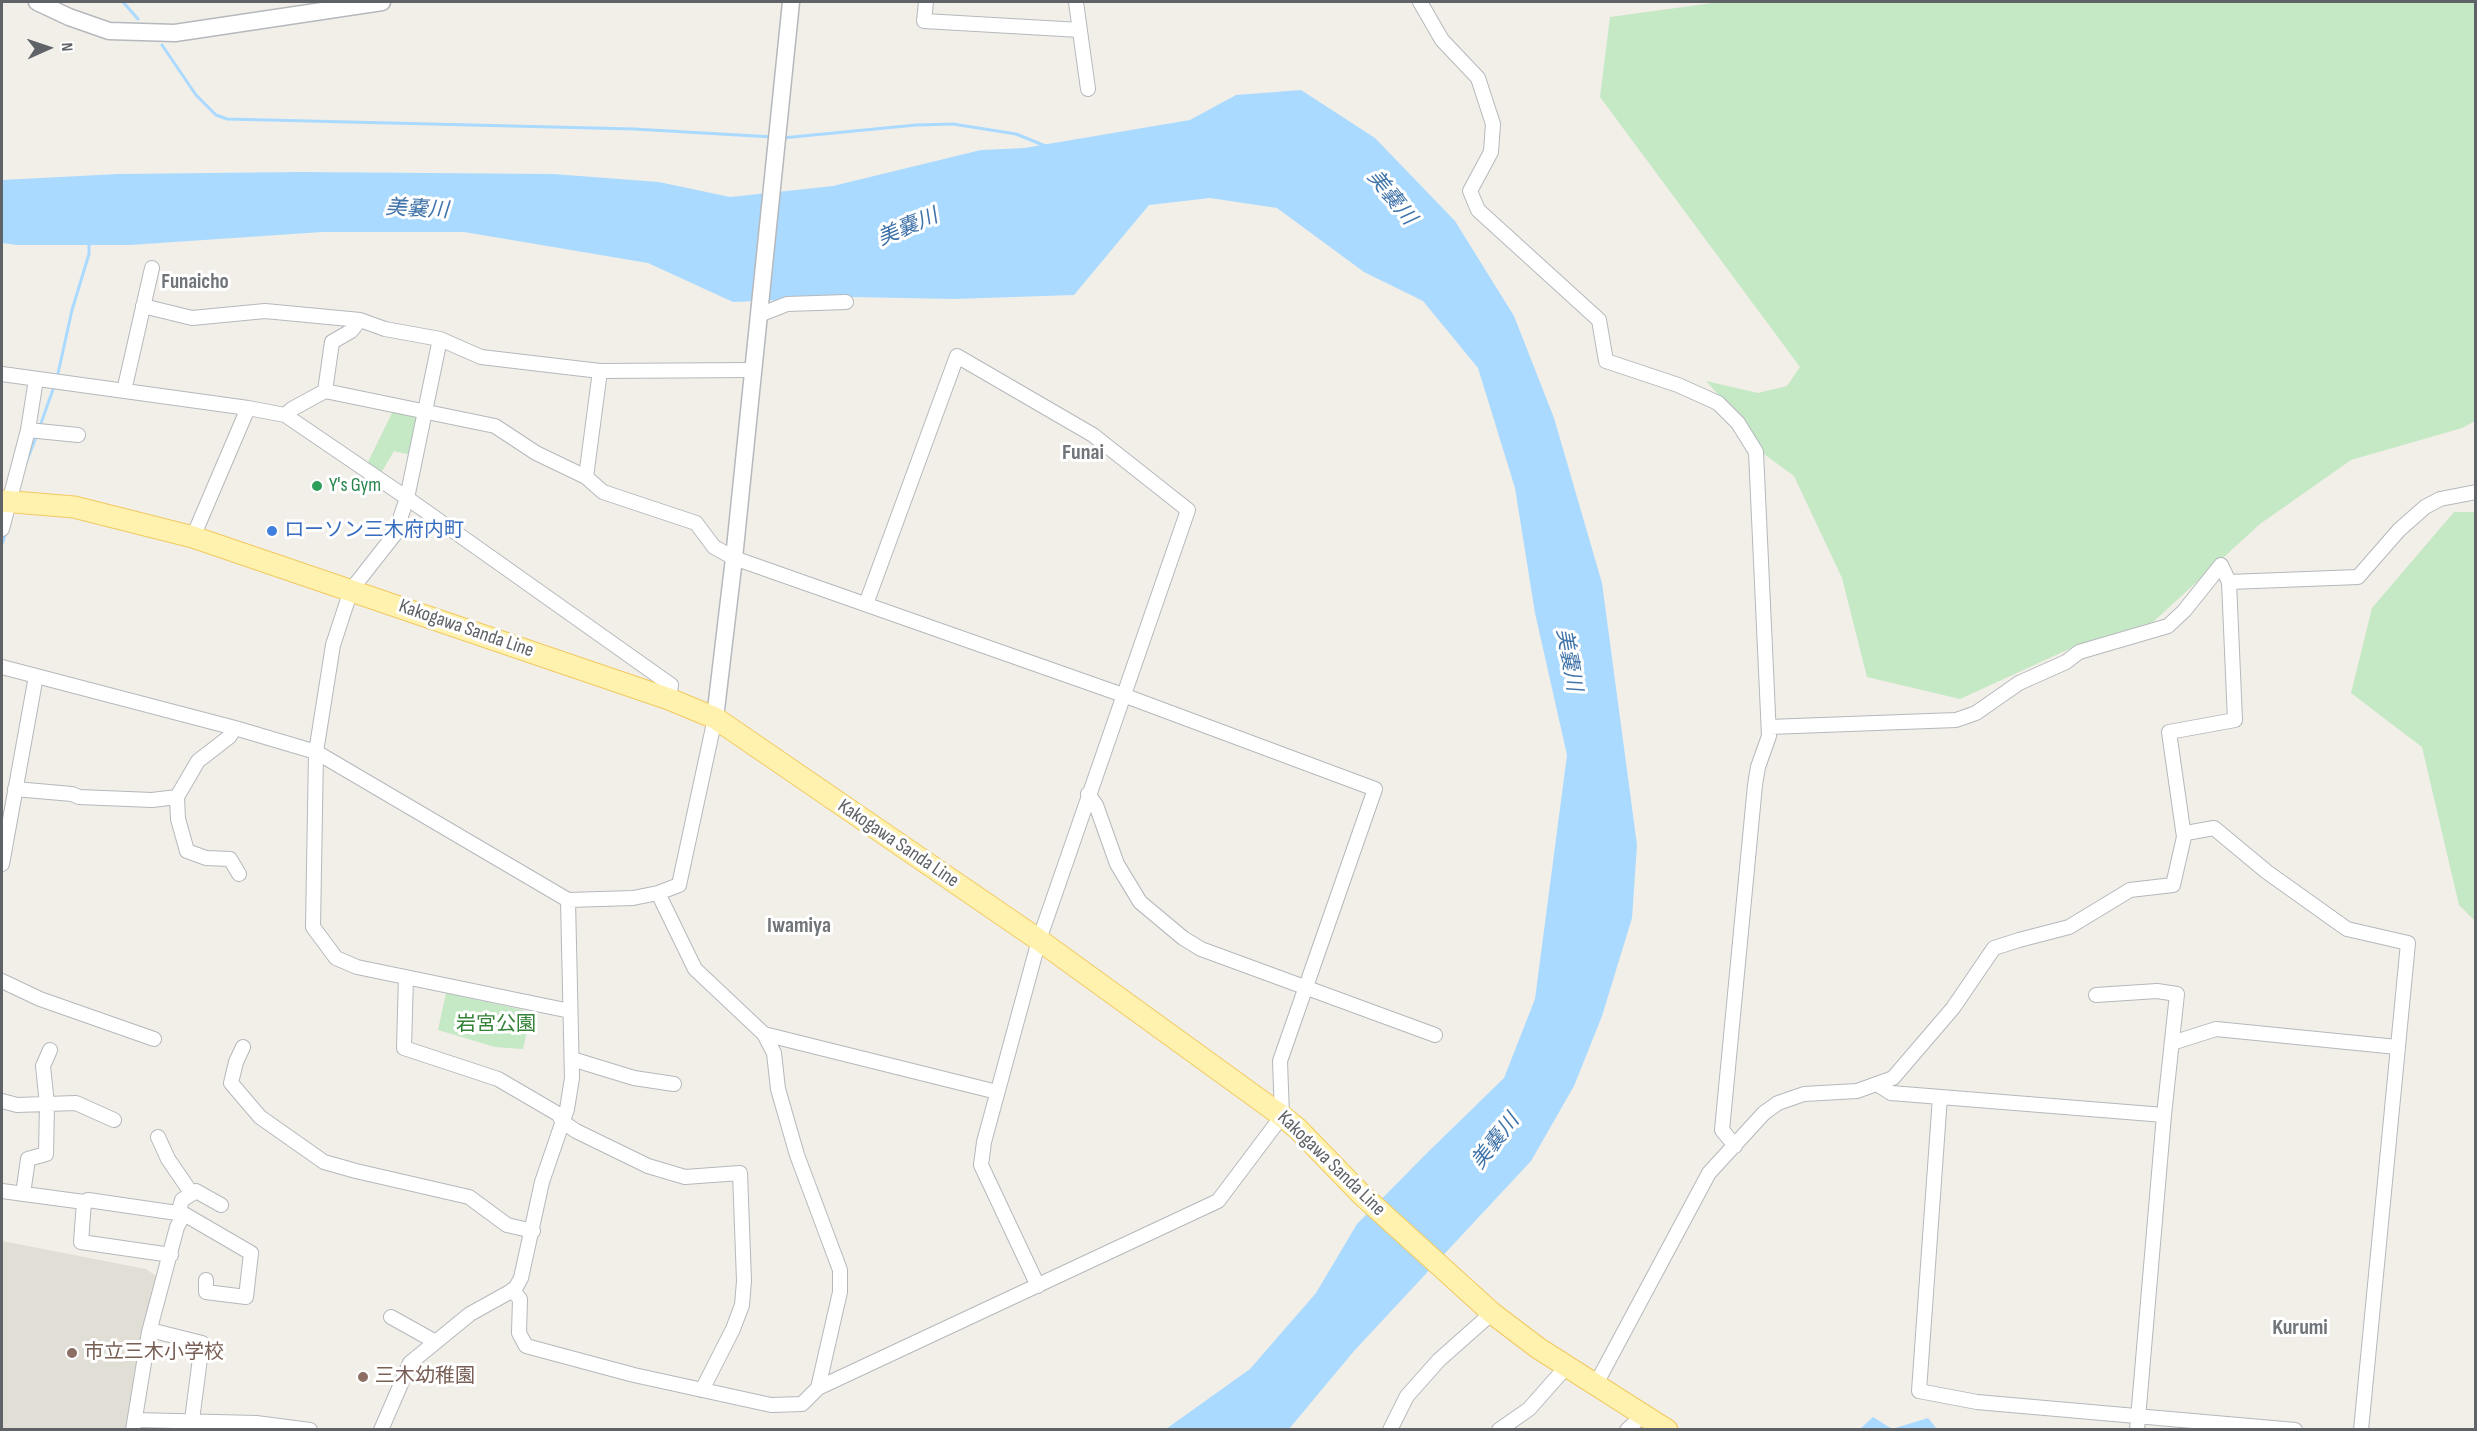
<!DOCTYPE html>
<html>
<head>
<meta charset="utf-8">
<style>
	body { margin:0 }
	#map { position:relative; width:2477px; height:1431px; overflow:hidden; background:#f1efe8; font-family:"Sofia Sans Condensed",sans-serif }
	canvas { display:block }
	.frame { position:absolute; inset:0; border:3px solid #5f6368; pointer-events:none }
	.north { position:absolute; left:18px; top:18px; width:60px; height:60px; -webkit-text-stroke:4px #fff; paint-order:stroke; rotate:87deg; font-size:16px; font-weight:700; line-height:24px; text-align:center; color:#5f6368 }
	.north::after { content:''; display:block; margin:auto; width:21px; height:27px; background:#5f6368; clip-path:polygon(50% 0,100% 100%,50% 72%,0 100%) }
</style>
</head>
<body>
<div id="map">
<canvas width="2477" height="1431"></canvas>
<div class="frame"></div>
<div class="north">N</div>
</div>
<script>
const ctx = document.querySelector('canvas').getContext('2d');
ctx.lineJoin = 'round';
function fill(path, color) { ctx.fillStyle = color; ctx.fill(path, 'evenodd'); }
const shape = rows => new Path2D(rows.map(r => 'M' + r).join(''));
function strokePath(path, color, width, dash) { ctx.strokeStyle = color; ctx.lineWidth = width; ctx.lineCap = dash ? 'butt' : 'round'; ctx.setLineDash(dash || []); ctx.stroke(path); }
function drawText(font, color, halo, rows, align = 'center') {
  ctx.font = font + ' "Sofia Sans Condensed","Noto Sans JP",sans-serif'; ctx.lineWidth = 6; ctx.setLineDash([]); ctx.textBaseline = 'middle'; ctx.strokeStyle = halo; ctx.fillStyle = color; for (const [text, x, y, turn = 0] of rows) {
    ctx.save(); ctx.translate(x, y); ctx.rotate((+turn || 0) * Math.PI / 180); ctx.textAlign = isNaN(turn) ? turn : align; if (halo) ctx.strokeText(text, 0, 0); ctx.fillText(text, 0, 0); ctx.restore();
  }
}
const education = shape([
	[2,1241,146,1269,156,1276,130,1429,2,1429]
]);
const green = shape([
	[1720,2,2475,2,2475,421,2462,428,2351,460,2260,524,2153,622,2080,644,1960,699,1867,677,1842,578,1794,476,1764,454,1746,425,1706,381,1758,393,1787,386,1800,367,1600,97,1610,17],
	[393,411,419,418,411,455,394,451,381,473,367,464],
	[2454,512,2475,512,2475,921,2459,905,2422,747,2351,693,2372,608],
	[446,993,523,1010,522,1020,529,1022,523,1049,495,1047,438,1030]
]);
const water = shape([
	[1301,90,1375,138,1455,221,1514,316,1554,418,1602,583,1637,845,1632,918,1602,1016,1574,1086,1531,1161,1354,1351,1289,1429,1166,1429,1250,1369,1316,1293,1357,1224,1426,1154,1504,1078,1535,999,1567,755,1535,613,1515,488,1478,368,1423,301,1364,272,1277,208,1210,198,1149,205,1074,295,954,299,852,297,733,302,648,263,464,232,322,232,130,245,17,245,2,243,2,180,118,174,301,172,553,174,659,182,730,197,833,186,981,150,1024,148,1190,120,1236,95],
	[1873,1417,1892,1429,1928,1418,1937,1429,1860,1429]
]);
const stream = shape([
	[123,2,138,19],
	[162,45,196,95,216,115,227,119,634,129,773,137],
	[782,138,916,125,953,124,1016,134,1048,147],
	[57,378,72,310,89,254,89,241],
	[40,426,55,384],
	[25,465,37,435],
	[2,544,6,532]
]);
const minor = shape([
	[926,2,924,21,1080,30],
	[1076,2,1088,89],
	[1420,2,1442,40,1478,78,1493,124,1491,152,1470,191,1478,210,1599,320,1606,361,1678,385,1718,403,1738,423,1756,452,1769,736,1758,767,1755,785,1722,1130,1735,1146],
	[143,306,192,318,265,311,360,320,385,329,440,339,481,357,600,371,752,370],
	[759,315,787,304,846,302],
	[440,339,407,498,395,534,351,590,333,645,316,752,313,927,336,958,357,967,570,1011],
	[2,374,248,408,285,415,407,498,671,685,669,699],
	[124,391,152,268],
	[325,391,332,342,351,331,360,320],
	[285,415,292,409,325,391,495,426,536,453,586,477,603,492,696,523,714,547,734,558,1123,695,1375,789,1280,1061,1282,1116,1218,1201,818,1388,802,1404,771,1405,634,1375,526,1346,519,1333,520,1299,512,1290],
	[28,430,78,435],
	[586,477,600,371],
	[2,529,28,430,36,379],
	[193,537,248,408],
	[2229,582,2358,577,2399,530,2425,507,2440,499,2476,492],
	[866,604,957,356,1093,435,1188,510,1039,940,984,1142,981,1165,1038,1286],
	[2,667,235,728,316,752,568,900,633,898,658,893,679,885,715,718],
	[235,728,229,737,198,761,177,797,178,819,187,851,206,858,230,859,239,874],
	[15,789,72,794,79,797,152,800,177,797],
	[1088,794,1096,805,1117,864,1140,902,1183,938,1201,949,1435,1035],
	[2184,837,2186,833,2214,828,2267,872,2347,929,2408,943,2361,1430],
	[2,864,36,676],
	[658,893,695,969,764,1034,774,1053,778,1089,797,1155,840,1270,840,1292,818,1388],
	[406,977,404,1048,498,1079,558,1114,563,1122,576,1131,648,1166,685,1177,740,1173,744,1281,742,1305,733,1329,702,1390],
	[2,981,40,999,154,1039],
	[2096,995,2157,991,2177,994,2164,1115,2137,1430],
	[764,1034,997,1092],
	[2172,1043,2216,1029,2397,1047],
	[243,1047,236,1062,231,1083,260,1117,324,1162,356,1171,469,1197,507,1225,533,1231],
	[572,1059,634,1078,674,1084],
	[1877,1084,1891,1093,2164,1115],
	[1940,1097,1919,1391,1977,1402,2295,1430],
	[2,1101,17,1105,76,1103,114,1120],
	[158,1137,168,1159,192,1194],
	[2,1191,84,1202],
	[23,1194,28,1159,46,1154,47,1104,43,1066,50,1050],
	[178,1214,182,1200,196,1191,221,1205],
	[171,1255,81,1242,84,1202,88,1200,184,1214,251,1253,246,1297,206,1292,206,1280],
	[391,1317,434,1341],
	[150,1330,202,1343,192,1420],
	[1596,1384,1709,1173,1764,1113,1778,1103,1804,1094,1857,1091,1893,1078,1953,1008,1994,948,2019,940,2069,927,2130,890,2173,885,2184,837,2169,732,2235,720,2229,582,2221,565,2184,611,2168,626,2079,652,2066,662,2019,683,1976,713,1956,720,1769,727],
	[135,1420,256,1423,310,1430],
	[133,1430,149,1332,177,1227,184,1214],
	[381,1430,410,1363,470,1314,515,1289,521,1278,542,1182,567,1109,572,1078,568,900],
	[1390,1430,1407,1396,1439,1360,1492,1313],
	[1499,1430,1529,1409,1567,1366],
	[1627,1430,1643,1415]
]);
const tertiary = shape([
	[37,2,69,17,109,31,175,33,382,2],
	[715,718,734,558,791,2]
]);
const primary = shape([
	[2,501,74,507,193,537,669,699,715,718,1039,940,1282,1116,1298,1129,1362,1195,1492,1313,1538,1348,1667,1430]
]);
const markers = [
	[317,486,6,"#2e9e5b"],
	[272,531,6,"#3f7fe0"],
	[72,1353,6,"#8d6e63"],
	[363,1377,6,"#8d6e63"]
];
const leisureNames = [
	["Y's Gym",329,486]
];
const shopNames = [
	["ローソン三木府内町",284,531]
];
const streetNames = [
	["Kakogawa Sanda Line",466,629,19],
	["Kakogawa Sanda Line",898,844,34],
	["Kakogawa Sanda Line",1331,1164,44]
];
const parkNames = [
	["岩宮公園",496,1025]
];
const educationNames = [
	["市立三木小学校",84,1353],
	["三木幼稚園",375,1377]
];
const waterNames = [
	["美嚢川",1391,198,51],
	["美嚢川",417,210,3],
	["美嚢川",908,228,-23],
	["美嚢川",1568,660,80],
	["美嚢川",1496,1142,-52]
];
const neighbourhoodNames = [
	["Funaicho",195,283]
];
const quarterNames = [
	["Funai",1083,453],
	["Iwamiya",799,926],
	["Kurumi",2300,1328]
];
fill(education, '#e1ded6');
fill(green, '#c5e8c5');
fill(water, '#aadaff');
strokePath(stream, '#aadaff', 3);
strokePath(minor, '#b5b8bc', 16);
strokePath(tertiary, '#b5b8bc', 19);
strokePath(primary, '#f2c960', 23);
strokePath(minor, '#fff', 14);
strokePath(tertiary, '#fff', 16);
strokePath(primary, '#fff2af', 21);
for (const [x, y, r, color] of markers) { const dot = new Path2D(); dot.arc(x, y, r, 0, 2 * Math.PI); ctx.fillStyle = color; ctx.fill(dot); strokePath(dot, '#fff', 2); }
drawText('20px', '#27864d', '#fff', leisureNames, 'left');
drawText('20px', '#366cbe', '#fff', shopNames, 'left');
drawText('20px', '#5f6368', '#fff', streetNames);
drawText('20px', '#348238', '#fff', parkNames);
drawText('20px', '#785e54', '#fff', educationNames, 'left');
drawText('italic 21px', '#4174aa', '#fff', waterNames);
drawText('bold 21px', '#70757a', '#fff', neighbourhoodNames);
drawText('bold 22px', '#70757a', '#fff', quarterNames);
</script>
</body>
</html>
